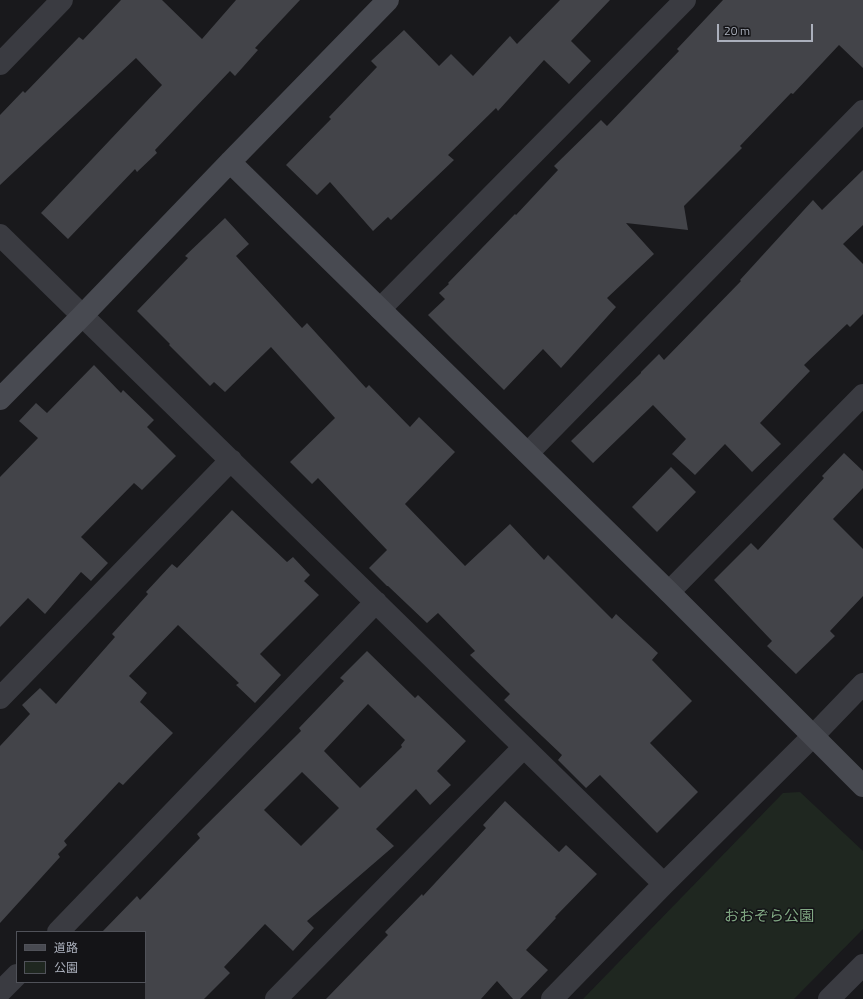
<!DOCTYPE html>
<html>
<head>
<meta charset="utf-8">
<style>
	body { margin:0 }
	#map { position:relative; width:863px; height:999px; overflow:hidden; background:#19191c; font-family:"Titillium Web","Noto Sans JP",sans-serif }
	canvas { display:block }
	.legend { position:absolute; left:16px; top:931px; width:130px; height:52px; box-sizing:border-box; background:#141417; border:1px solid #505259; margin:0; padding:5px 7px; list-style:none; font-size:12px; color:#abb0bc }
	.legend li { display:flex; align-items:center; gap:8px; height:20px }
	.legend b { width:20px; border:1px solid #505259 }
	.scale { position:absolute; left:717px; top:24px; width:96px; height:18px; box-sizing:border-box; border:2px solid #abb0bc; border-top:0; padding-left:5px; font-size:12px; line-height:14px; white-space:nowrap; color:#abb0bc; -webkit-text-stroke:3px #141417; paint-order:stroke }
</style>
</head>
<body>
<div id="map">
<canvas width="863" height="999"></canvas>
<ul class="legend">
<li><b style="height:5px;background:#484a51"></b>道路</li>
<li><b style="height:11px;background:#1f2720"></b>公園</li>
</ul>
<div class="scale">20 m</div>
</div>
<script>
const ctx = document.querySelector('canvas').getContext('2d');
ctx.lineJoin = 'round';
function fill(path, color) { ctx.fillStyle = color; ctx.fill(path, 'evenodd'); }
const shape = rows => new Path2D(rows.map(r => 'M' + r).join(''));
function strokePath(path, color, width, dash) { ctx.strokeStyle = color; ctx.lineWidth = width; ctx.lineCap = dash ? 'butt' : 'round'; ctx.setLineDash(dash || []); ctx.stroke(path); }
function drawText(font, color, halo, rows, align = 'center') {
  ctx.font = font + ' "Titillium Web","Noto Sans JP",sans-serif'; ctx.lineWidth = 3; ctx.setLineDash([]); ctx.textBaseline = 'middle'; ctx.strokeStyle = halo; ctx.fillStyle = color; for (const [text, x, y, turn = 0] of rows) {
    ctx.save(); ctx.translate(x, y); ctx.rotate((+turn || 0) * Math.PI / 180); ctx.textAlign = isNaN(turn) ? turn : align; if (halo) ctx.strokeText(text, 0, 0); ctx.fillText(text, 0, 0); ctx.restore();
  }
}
const green = shape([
	[800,792,863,851,863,929,794,999,583,999,783,793]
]);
const building = shape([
	[121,0,162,0,202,39,236,0,300,0,255,48,258,50,235,76,230,71,155,150,157,153,137,172,135,169,68,239,41,213,162,85,136,58,0,185,0,115,23,91,25,93,79,37,83,40],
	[560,0,610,0,571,41,591,61,569,84,544,60,498,111,496,108,448,155,454,160,391,220,388,217,373,231,330,182,317,195,286,165,331,119,329,117,377,67,371,61,404,30,439,66,451,54,473,76,510,36,517,44],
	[723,0,863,0,863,68,839,45,793,94,791,93,740,146,742,148,684,206,688,230,626,223,654,254,607,298,616,307,561,368,543,349,504,390,453,340,428,315,445,299,439,293,449,284,448,283,515,214,516,215,558,170,554,166,601,120,607,126,679,51,677,49],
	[863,170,863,225,843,244,863,264,863,314,850,327,847,324,804,365,810,371,760,423,781,444,752,472,725,444,695,475,672,454,686,439,653,405,593,463,571,441,641,373,641,372,659,354,664,360,741,281,740,280,813,200,822,210],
	[225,218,249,244,236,256,302,328,307,323,366,388,369,385,410,427,419,417,455,452,405,504,465,566,510,524,544,560,548,555,612,619,616,614,658,653,652,660,692,701,650,743,698,792,657,833,600,775,586,788,558,760,562,755,504,700,510,694,470,655,475,651,438,613,427,623,388,586,387,586,369,568,387,550,318,478,312,484,290,462,335,418,271,347,225,392,214,382,210,386,169,345,170,344,137,311,188,258,185,256],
	[94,365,121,393,123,390,154,420,147,427,176,456,142,490,134,483,81,537,108,563,91,581,81,572,45,614,28,598,0,627,0,477,38,438,19,421,36,403,47,413],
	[844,453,863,471,863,488,833,519,863,549,863,596,830,631,835,636,796,674,767,646,772,641,714,580,751,543,758,550,824,478,822,476],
	[671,467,696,492,657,532,632,507],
	[232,510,287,562,293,557,310,575,304,581,319,595,260,654,281,675,255,703,236,685,239,683,178,625,129,676,147,693,140,702,173,733,123,785,119,782,64,841,67,845,58,854,60,857,0,923,0,746,30,714,22,705,40,688,56,704,115,637,112,634,148,594,146,592,172,564,177,568],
	[367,651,415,698,418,695,466,741,437,771,451,785,430,805,416,789,376,829,394,846,307,921,314,928,293,951,265,924,224,967,230,973,204,999,145,999,145,932,102,932,137,896,140,900,200,838,197,834,301,731,299,728,344,681,340,678],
	[368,704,405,740,401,745,402,747,360,788,324,751],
	[302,772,339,808,301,846,264,810],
	[505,801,559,852,566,845,597,874,555,917,556,918,526,950,548,970,520,999,513,999,497,981,481,999,326,999,388,935,385,932,422,894,423,896,486,828,483,825]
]);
const street = shape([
	[0,64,62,0],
	[0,235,664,884],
	[380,309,685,0],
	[528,453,863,111],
	[669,592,863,395],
	[0,698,231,460],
	[58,932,376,602],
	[0,992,17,975],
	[276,999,524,747],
	[552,999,664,884,813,736,863,684],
	[829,999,863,965]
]);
const secondary = shape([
	[230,162,669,592,863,786],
	[0,399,82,316,230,162,388,0]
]);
const parkNames = [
	["おおぞら公園",769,917]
];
fill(green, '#1f2720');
fill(building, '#434449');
strokePath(street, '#3a3b41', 22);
strokePath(secondary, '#484a51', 22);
drawText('15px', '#81a883', '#141417', parkNames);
</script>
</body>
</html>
